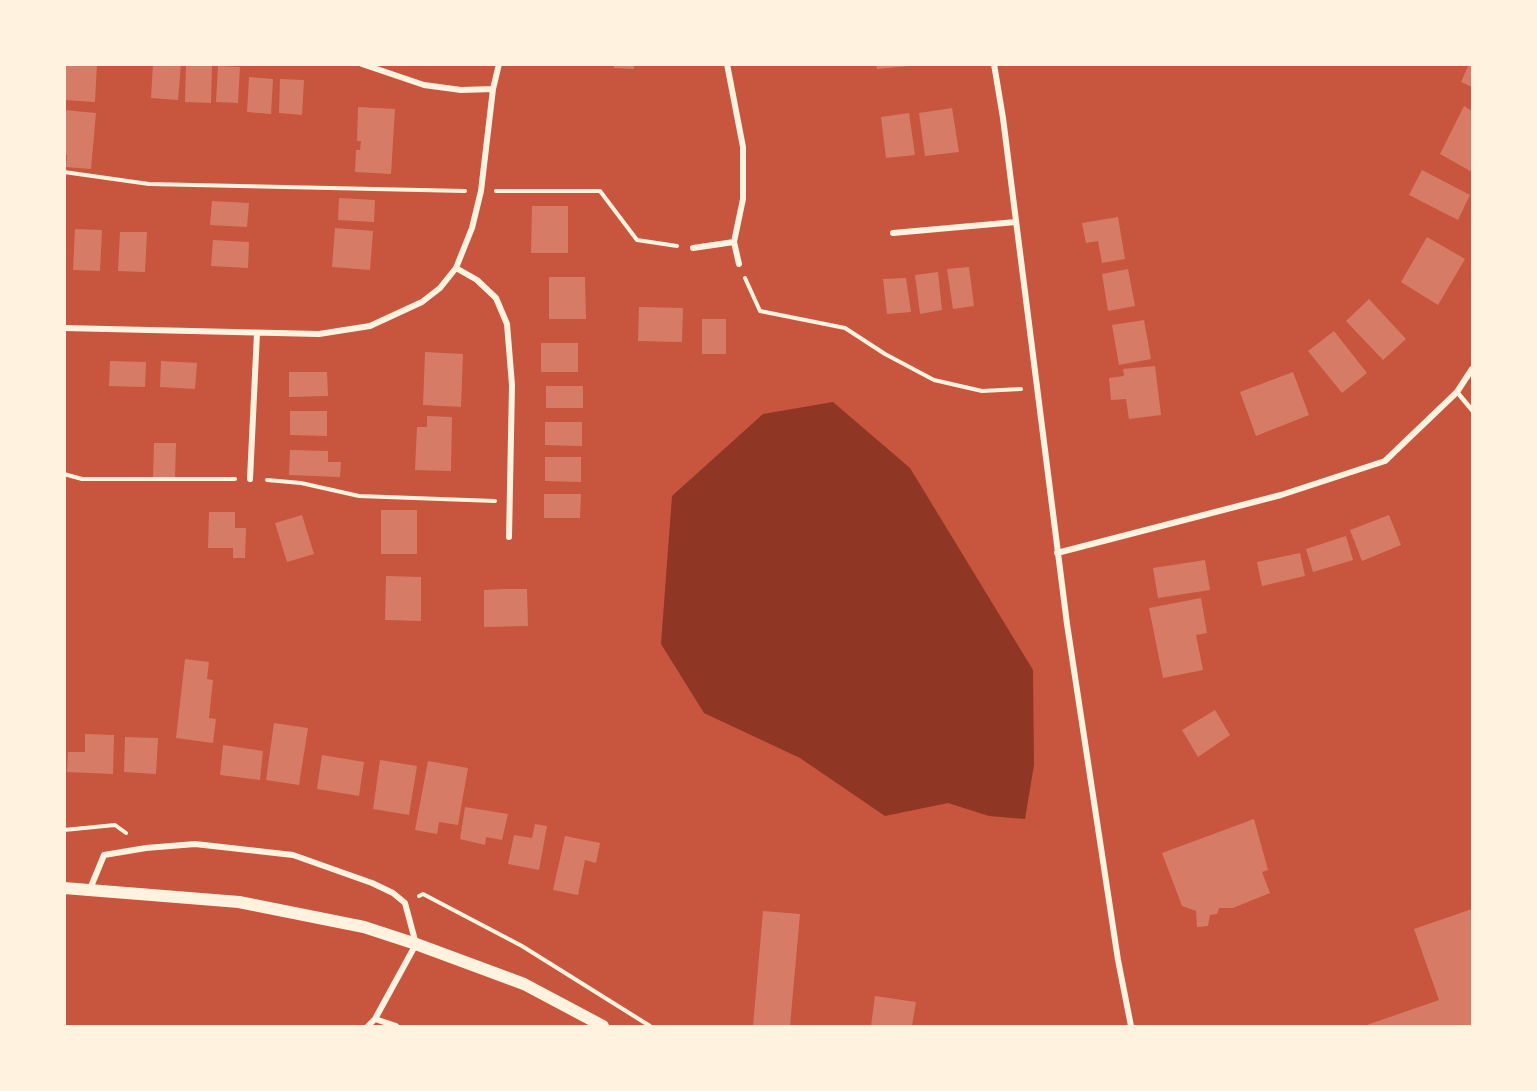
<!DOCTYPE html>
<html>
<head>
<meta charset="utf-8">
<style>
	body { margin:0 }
	#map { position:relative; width:1537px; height:1091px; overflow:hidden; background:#c8553d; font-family:Lato,sans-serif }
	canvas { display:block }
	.frame { position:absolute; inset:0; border:66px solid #fff3e0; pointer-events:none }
</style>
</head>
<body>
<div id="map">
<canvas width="1537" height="1091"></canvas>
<div class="frame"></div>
</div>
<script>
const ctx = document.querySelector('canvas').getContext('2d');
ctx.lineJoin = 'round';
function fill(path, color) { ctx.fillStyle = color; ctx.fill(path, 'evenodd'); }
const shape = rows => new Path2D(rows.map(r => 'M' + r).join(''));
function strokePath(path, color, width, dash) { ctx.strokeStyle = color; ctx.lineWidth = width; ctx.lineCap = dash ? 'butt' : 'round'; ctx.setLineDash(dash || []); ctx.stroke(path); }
const water = shape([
	[833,402,910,468,1033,670,1034,765,1025,819,989,816,948,803,885,816,800,758,704,713,661,644,672,496,763,414]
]);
const building = shape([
	[64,64,97,64,95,102,64,100],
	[153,64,181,64,178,100,151,98],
	[614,64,634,64,634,69,614,68],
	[876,64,909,64,909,66,877,69],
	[1469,64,1472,64,1472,87,1461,82],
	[186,65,212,66,211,103,185,102],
	[218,66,240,67,238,103,216,102],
	[249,77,273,79,271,114,247,112],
	[280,79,304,80,302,115,279,113],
	[1464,106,1472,111,1472,172,1440,154],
	[358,107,395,109,391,174,355,172,356,150,360,150,361,141,357,141],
	[952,108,959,152,925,156,919,113],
	[64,110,96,113,91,169,66,167,67,155,64,155],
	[909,113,915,155,886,158,881,117],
	[1422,170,1470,195,1458,220,1409,195],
	[339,198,375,200,374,222,338,220],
	[212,201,249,203,247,227,210,225],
	[532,206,568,206,568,253,531,253],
	[1118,217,1125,259,1102,263,1098,241,1086,243,1082,223],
	[335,228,373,231,370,270,332,267],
	[75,229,102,230,100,271,73,270],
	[120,232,147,232,145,272,118,271],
	[1427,237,1465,259,1438,305,1401,282],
	[213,240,249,242,248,268,211,266],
	[969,267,974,306,953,309,947,269],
	[1128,269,1135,306,1108,311,1102,274],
	[938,272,942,310,920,314,915,275],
	[549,277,585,277,586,319,549,319],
	[906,278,911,312,887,314,883,279],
	[1369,299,1406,339,1383,360,1346,321],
	[639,307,683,308,682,342,638,341],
	[702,319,726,319,726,354,702,354],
	[1144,320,1151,359,1119,365,1112,325],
	[1334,331,1367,373,1342,393,1308,351],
	[541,343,578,343,578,372,541,372],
	[425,352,463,354,461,407,423,405],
	[110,361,146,362,145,387,109,386],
	[161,361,197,363,195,389,160,387],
	[1155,366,1161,415,1129,419,1126,399,1111,400,1109,378,1124,376,1123,369],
	[289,372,327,372,328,396,289,397],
	[1293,372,1309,415,1256,436,1240,392],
	[546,386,583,386,583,408,546,408],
	[290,411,327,411,327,436,290,435],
	[427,416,452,417,451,471,415,470,417,427,427,427],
	[545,422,582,422,582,446,545,445],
	[154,443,176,443,175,478,153,477],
	[290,450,328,451,328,462,341,462,340,477,289,475],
	[545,457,581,457,581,482,545,481],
	[544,494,581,494,580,518,544,518],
	[381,510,417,510,417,554,381,554],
	[209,512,235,512,235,528,246,528,245,558,233,558,233,548,208,548],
	[302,515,314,554,287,562,275,523],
	[1389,515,1401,545,1362,561,1350,530],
	[1346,536,1353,560,1313,572,1306,549],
	[1300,553,1305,576,1262,586,1257,562],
	[1205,560,1210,590,1158,598,1153,568],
	[386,576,421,577,421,621,385,620],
	[504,589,527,589,528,626,484,627,484,590],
	[1201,598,1207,633,1196,635,1203,670,1163,678,1149,608],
	[185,659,209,662,207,679,213,680,209,718,216,719,213,743,176,738],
	[1215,710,1230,735,1198,757,1182,730],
	[274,723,308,728,299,785,266,780],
	[85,734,114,735,113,774,67,772,68,752,85,752],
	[125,737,158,738,156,774,124,772],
	[223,745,263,751,260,780,220,775],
	[322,755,364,762,359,796,317,789],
	[380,760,417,766,409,815,373,809],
	[428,761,468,768,458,825,439,822,437,834,415,830],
	[465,807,508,814,502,840,486,837,485,845,460,839],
	[1254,819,1268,870,1262,872,1270,893,1233,908,1219,908,1217,914,1210,915,1208,926,1197,927,1196,911,1182,906,1162,853],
	[535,824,547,826,539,870,508,864,514,835,532,838],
	[565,836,600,843,596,863,585,860,578,895,553,890],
	[1472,909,1472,1026,1364,1026,1439,1000,1414,929],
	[763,911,800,914,790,1026,753,1026],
	[875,996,916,1002,912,1026,871,1026]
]);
const path = shape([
	[64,172,149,184,465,191],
	[496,191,600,191,637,240,677,246],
	[745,278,760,311,845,328,885,354,934,380,982,391,1021,389],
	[64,474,82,479,235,479],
	[267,480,301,483,359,496,495,501],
	[64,830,115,825,126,833],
	[419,896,423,894,522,946,650,1026]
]);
const service = shape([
	[1457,392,1472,410]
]);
const minor = shape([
	[362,64,424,85,461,90,493,89],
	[727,64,743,147,743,199,734,242,739,264],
	[994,64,1003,118,1067,624,1118,960,1131,1026],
	[893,233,1016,222],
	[693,248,734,242],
	[456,268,477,280,496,298,507,324,512,385,509,537],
	[64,328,319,334,370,326,422,302,440,288,456,268,472,228,481,191,493,89,499,64],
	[250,479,257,333],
	[1057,553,1281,495,1385,461,1457,392,1472,369],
	[90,889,104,855,146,848,195,844,293,855,372,883,393,893,405,903,416,944,375,1019,368,1026],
	[375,1019,396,1026]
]);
const secondary = shape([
	[64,888,239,902,364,927,416,944,524,984,603,1026]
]);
fill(water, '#8f3625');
fill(building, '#d67c66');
strokePath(path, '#fff3e0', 4);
strokePath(service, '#fff3e0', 4.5);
strokePath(minor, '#fff3e0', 6);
strokePath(secondary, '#fff3e0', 12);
</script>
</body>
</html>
